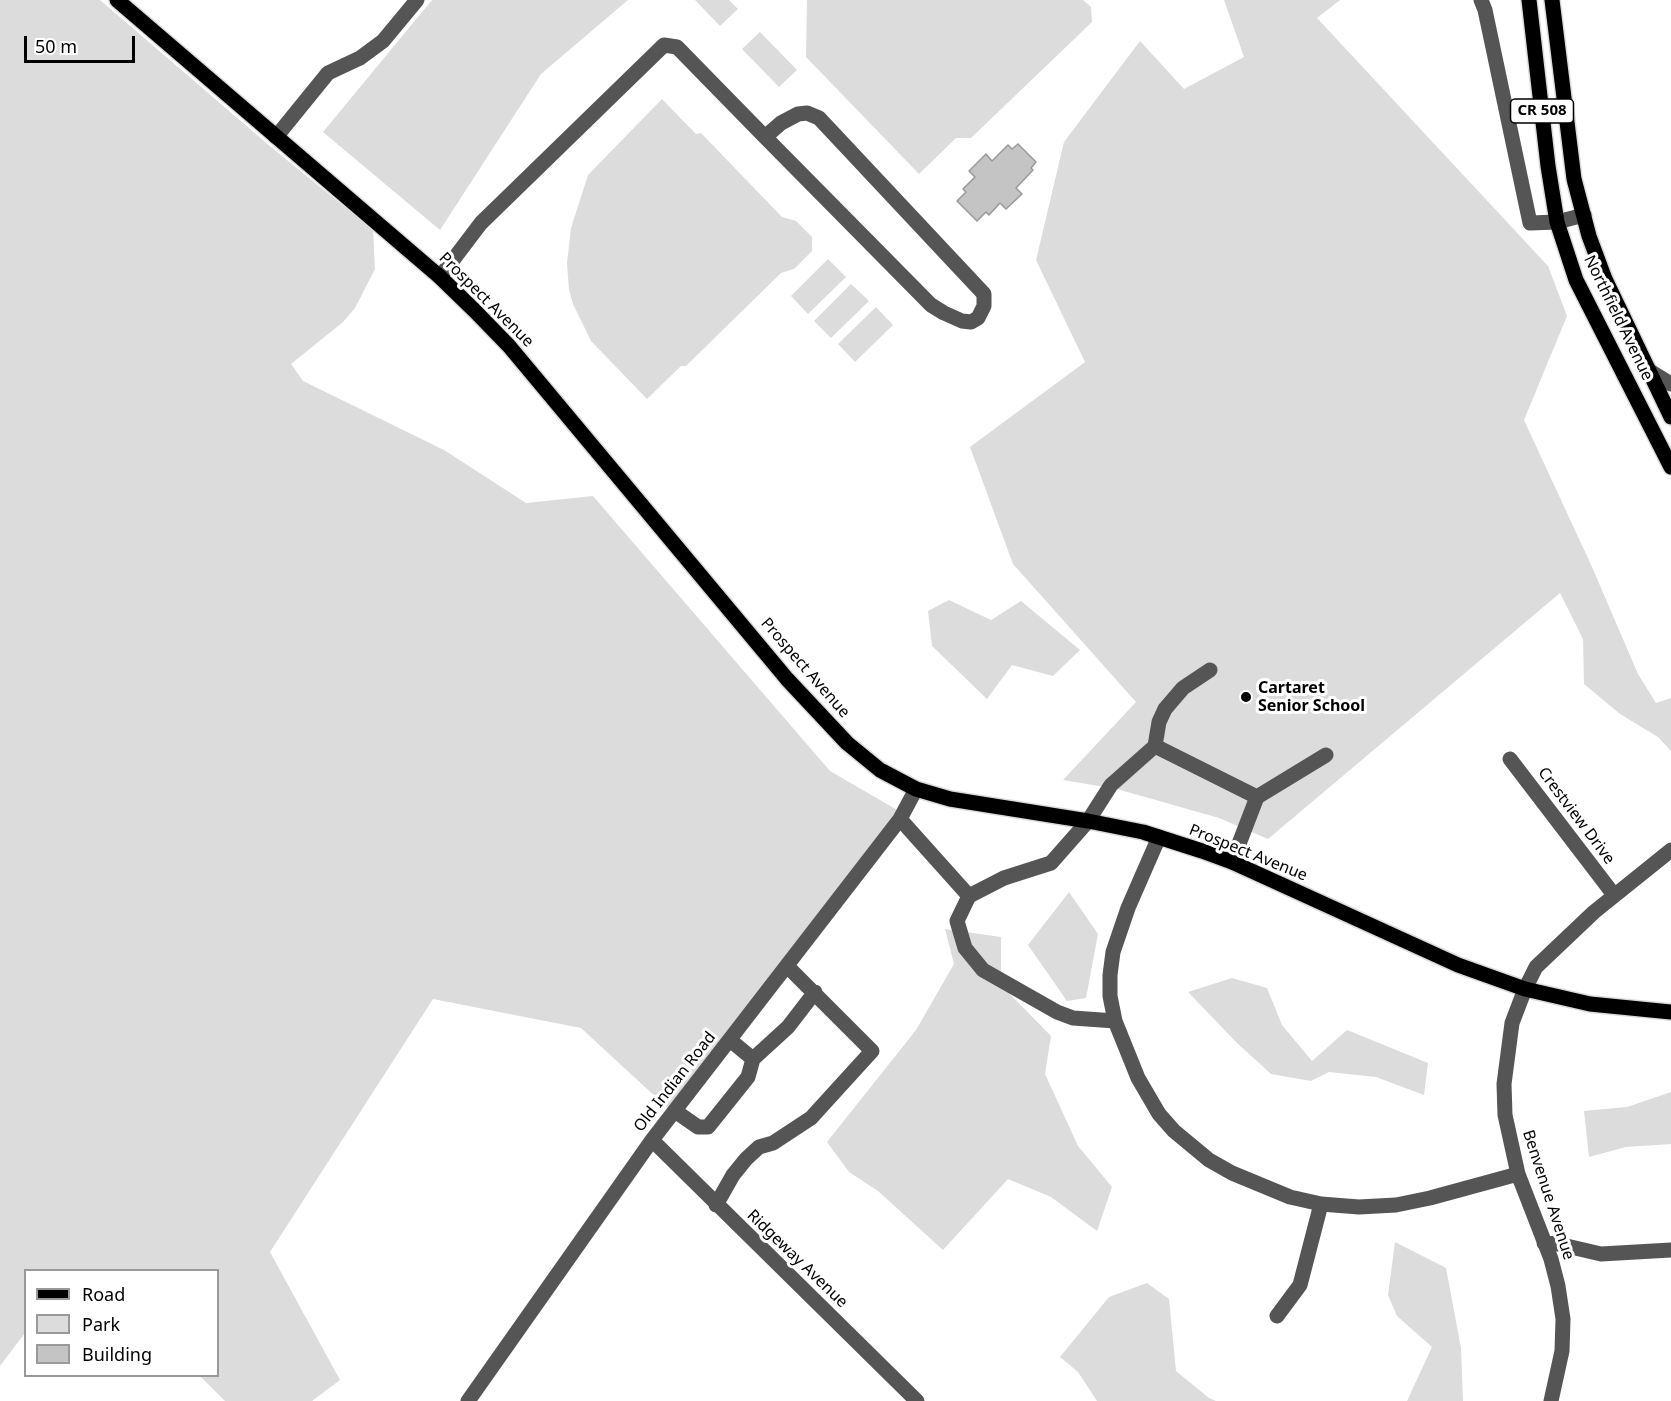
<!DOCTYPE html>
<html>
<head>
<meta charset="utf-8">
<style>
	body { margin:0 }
	#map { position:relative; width:1671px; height:1401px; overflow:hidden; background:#fff; font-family:"Noto Sans",sans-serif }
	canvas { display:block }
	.legend { position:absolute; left:24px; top:1269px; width:195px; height:108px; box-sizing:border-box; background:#fff; border:2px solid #999; margin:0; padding:8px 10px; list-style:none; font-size:18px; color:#000 }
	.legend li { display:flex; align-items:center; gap:12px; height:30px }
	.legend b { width:30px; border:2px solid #999 }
	.scale { position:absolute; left:24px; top:36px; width:111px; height:27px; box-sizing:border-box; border:3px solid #000; border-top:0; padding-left:8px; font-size:18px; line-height:21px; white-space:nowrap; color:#000; -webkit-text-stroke:4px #fff; paint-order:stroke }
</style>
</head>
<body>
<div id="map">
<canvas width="1671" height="1401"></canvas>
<ul class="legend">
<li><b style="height:8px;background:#000"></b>Road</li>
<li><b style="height:16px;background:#dcdcdc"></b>Park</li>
<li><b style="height:16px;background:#c4c4c4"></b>Building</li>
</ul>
<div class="scale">50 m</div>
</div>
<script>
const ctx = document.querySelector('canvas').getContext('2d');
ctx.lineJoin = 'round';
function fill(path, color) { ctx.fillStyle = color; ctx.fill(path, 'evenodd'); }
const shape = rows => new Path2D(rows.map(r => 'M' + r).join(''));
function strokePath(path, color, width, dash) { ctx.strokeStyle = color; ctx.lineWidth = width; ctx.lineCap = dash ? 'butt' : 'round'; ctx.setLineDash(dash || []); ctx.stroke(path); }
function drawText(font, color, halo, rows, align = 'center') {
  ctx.font = font + ' "Noto Sans",sans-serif'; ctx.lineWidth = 6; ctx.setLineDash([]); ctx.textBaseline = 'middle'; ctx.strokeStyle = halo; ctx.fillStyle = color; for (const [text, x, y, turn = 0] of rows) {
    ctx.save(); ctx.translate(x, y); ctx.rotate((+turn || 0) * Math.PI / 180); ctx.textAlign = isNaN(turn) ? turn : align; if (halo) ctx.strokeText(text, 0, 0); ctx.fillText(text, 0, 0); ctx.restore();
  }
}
const green = shape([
	[0,0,100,0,271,147,373,230,375,269,355,308,343,322,291,364,303,381,444,450,526,503,593,496,830,771,899,811,673,1113,581,1028,433,999,270,1252,340,1380,312,1401,225,1401,200,1376,218,1376,218,1270,26,1270,25,1333,0,1366],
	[432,0,628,0,541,74,440,230,323,132],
	[695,0,729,0,738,9,720,26],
	[807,0,1083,0,1091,7,1092,22,971,138,956,138,919,174,806,57],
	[1224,0,1340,0,1317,18,1548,266,1567,316,1524,420,1592,567,1638,674,1656,703,1671,698,1671,751,1658,737,1620,714,1584,684,1583,639,1560,593,1268,839,1219,818,1117,789,1063,780,1136,702,1013,564,970,447,1085,362,1036,260,1064,142,1140,41,1184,89,1244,57],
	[760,32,797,70,779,87,742,49],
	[662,99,696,134,701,133,782,217,796,221,812,237,812,251,794,269,781,273,686,366,681,366,647,399,591,341,573,304,569,290,567,263,571,228,588,175],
	[828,259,846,277,808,314,791,296],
	[851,284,869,301,831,338,814,321],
	[876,307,893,325,855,362,838,344],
	[949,600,991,620,1021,601,1080,650,1053,676,1012,665,987,699,932,646,928,611],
	[1069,892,1098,934,1086,998,1067,1001,1028,945],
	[945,929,1001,937,1001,985,1051,1036,1045,1074,1078,1146,1112,1187,1097,1231,1051,1197,1008,1179,943,1250,878,1191,849,1172,827,1142,916,1030,954,964],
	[1232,978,1267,988,1282,1025,1312,1061,1347,1030,1428,1063,1424,1095,1376,1077,1329,1072,1311,1081,1271,1074,1237,1043,1188,992],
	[1671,1092,1671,1144,1626,1147,1589,1157,1584,1111,1627,1107],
	[1395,1242,1446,1268,1461,1348,1463,1401,1407,1401,1432,1347,1397,1316,1388,1295],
	[1147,1283,1169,1299,1176,1371,1209,1398,1216,1401,1097,1401,1078,1372,1060,1357,1109,1297]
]);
const building = shape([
	[1018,144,1036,162,1031,168,1033,170,1016,188,1022,194,1006,209,1000,203,989,215,986,212,977,221,957,201,966,192,963,189,975,177,969,171,986,154,992,161,1008,145,1012,149,1018,144]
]);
const minor = shape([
	[1481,0,1485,10,1530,223,1557,222,1584,215],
	[276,137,328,73,360,58,383,41,417,0],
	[440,277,481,223,664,45,677,47,765,137,931,305,944,313,962,321,971,322,978,318,984,306,984,294,819,118,807,113,798,114,781,123,765,137],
	[1648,370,1671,384],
	[1155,746,1257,797],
	[1510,759,1614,895],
	[900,819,969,896],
	[1159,837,1128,908,1113,952,1110,975,1110,996,1115,1021,1138,1078,1159,1114,1174,1131,1209,1160,1232,1173,1290,1197,1321,1204,1359,1207,1396,1205,1430,1198,1518,1174],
	[1232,862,1257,797,1326,755],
	[1115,1021,1073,1018,1057,1012,983,970,965,948,957,921,969,896,1004,878,1051,863,1088,821,1111,785,1155,746,1159,722,1165,709,1183,688,1210,670],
	[730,1040,753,1059,788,1027,815,992],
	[675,1111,698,1127,708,1127,748,1077,753,1059],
	[652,1140,917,1401],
	[716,1205,733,1175,746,1159,759,1147,773,1143,811,1118,872,1051,787,966],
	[1544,1243,1558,1244,1601,1254,1671,1250],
	[1277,1316,1300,1285,1321,1204],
	[468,1401,652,1140,900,819,916,789],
	[1551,1401,1562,1351,1563,1319,1558,1286,1551,1259,1518,1174,1505,1115,1504,1084,1512,1023,1525,989,1536,967,1594,912,1671,850]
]);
const major = shape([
	[117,0,440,277,474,310,509,346,787,679,847,743,880,770,916,789,950,799,1088,821,1143,832,1202,851,1232,862,1458,965,1525,989,1590,1004,1671,1012],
	[1529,0,1548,166,1557,222,1576,280,1671,467],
	[1552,0,1574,179,1589,236,1605,279,1671,417]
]);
const markers = [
	[1246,697,6,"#000"]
];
const shields = [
	[1542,111,63]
];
const shieldNames = [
	["CR 508",1542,111]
];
const streetNames = [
	["Prospect Avenue",486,300,45],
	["Northfield Avenue",1618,318,64],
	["Prospect Avenue",805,668,49],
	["Crestview Drive",1576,816,53],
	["Prospect Avenue",1248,853,22],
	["Old Indian Road",675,1082,-52],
	["Benvenue Avenue",1548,1195,72],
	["Ridgeway Avenue",797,1259,44]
];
const poiNames = [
	["Cartaret",1258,688],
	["Senior School",1258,706]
];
fill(green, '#dcdcdc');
fill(building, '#c4c4c4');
strokePath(building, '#999', 1.5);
strokePath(major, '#dbdbdb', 18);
strokePath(minor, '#555', 15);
strokePath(major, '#000', 15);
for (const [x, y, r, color] of markers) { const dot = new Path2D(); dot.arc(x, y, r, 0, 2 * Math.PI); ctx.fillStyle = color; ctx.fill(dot); strokePath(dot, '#fff', 2); }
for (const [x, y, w] of shields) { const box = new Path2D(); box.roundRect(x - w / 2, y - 12, w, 24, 4.5); ctx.fillStyle = '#fff'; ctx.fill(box); strokePath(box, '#000', 1.5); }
drawText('bold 15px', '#000', null, shieldNames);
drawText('16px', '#000', '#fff', streetNames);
drawText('bold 16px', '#000', '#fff', poiNames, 'left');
</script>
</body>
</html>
